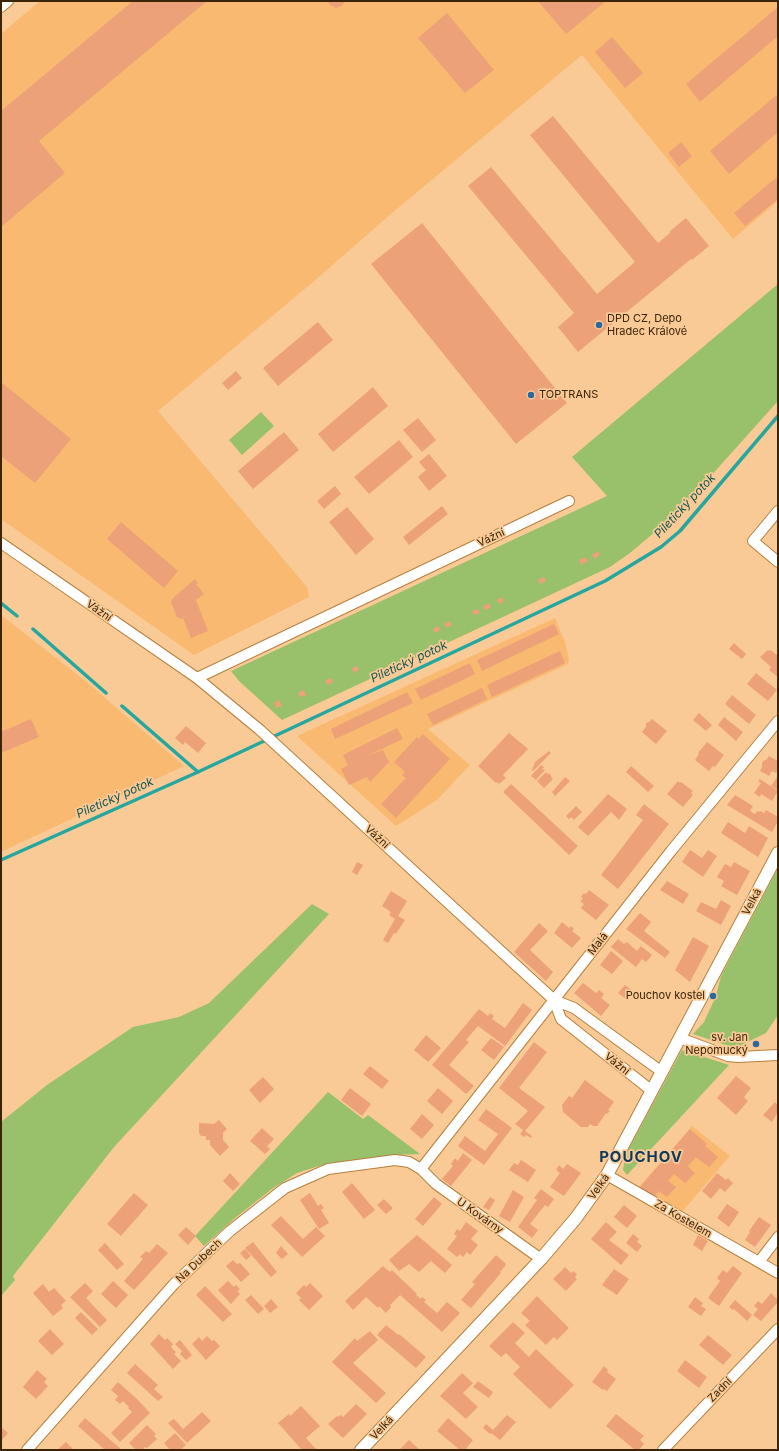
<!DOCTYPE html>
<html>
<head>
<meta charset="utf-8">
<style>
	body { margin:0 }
	#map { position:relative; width:779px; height:1451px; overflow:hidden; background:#f9ca96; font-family:Inter,sans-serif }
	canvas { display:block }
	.frame { position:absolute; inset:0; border:2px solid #3b2408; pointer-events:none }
</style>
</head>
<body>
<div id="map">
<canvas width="779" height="1451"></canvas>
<div class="frame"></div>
</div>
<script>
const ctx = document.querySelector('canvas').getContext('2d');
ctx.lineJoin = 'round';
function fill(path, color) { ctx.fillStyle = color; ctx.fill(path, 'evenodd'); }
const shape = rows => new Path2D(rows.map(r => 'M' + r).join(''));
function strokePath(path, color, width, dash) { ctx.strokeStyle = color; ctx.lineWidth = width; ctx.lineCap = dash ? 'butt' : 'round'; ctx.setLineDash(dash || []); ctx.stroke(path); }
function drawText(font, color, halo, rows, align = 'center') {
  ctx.font = font + ' Inter,sans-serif'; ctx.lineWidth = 3.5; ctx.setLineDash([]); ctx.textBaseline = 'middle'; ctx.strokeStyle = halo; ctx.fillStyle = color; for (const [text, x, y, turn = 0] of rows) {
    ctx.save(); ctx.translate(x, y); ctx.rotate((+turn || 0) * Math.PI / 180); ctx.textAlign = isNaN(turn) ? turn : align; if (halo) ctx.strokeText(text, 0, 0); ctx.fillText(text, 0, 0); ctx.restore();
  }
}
const built = shape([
	[40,1,778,1,778,201,733,239,582,55,392,213,313,282,158,411,307,587,309,597,194,655,1,519,1,34],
	[1,615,83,679,184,766,1,852],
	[555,618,565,642,569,659,568,664,428,729,470,765,437,800,396,826,297,736],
	[692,1126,730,1156,681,1213,655,1200,639,1187]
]);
const green = shape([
	[778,284,778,401,700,488,662,526,630,553,610,567,282,720,239,681,231,671,607,496,572,457],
	[261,412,274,426,242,455,229,440],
	[778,868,778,1015,766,1033,735,1048,693,1034,704,1022,716,996,721,976],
	[312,904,329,914,114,1147,13,1276,15,1280,1,1296,1,1122,47,1085,133,1027,179,1017,209,1003],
	[682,1050,729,1065,627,1175,623,1170,625,1156],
	[328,1092,363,1119,368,1115,420,1154,394,1155,322,1165,297,1173,272,1189,235,1218,204,1246,195,1236]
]);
const stream = shape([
	[1,603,17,616],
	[33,629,106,693],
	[122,706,198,772],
	[1,860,198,772,605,581,661,547,680,531,778,416]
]);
const building = shape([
	[133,1,207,1,39,141,65,173,1,227,1,111],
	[327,1,345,1,342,6,336,8,330,5],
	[538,1,606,1,566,34],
	[778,7,778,36,700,102,686,84],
	[447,13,494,70,465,93,418,38],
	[612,37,643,73,625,88,595,52],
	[778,94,778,132,729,174,710,151],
	[553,116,658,243,670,233,669,232,686,218,709,246,692,260,691,259,578,352,558,327,574,313,468,186,491,167,597,294,635,262,530,135],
	[681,142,692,156,679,167,668,153],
	[778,176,778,199,745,226,734,213],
	[422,223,567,403,516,444,371,264],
	[318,322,333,340,278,386,263,368],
	[236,371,242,378,228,390,222,383],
	[1,382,71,439,35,483,1,456],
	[373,387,388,406,333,452,318,434],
	[418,418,436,440,422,452,403,430],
	[284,432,299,450,253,489,238,471],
	[399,440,413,457,369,494,354,477],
	[429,454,447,476,429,491,418,477,426,470,419,462],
	[335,486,341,494,324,509,317,501],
	[442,506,448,514,409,545,403,537],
	[347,507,374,539,356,555,329,522],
	[121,522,178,571,164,588,107,539],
	[598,551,600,555,595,559,592,555],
	[585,557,588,561,581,565,579,560],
	[544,577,546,581,540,584,538,580],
	[195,579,198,583,196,584,204,594,196,600,208,631,191,638,183,618,181,619,177,617,171,602,173,598],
	[502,597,504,601,499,604,497,600],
	[489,603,491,608,485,610,483,606],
	[478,609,480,613,474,615,472,611],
	[450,621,452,625,446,628,444,624],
	[554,624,559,634,482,671,477,660],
	[438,626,440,630,435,633,433,629],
	[734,643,746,654,742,659,729,649],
	[768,650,770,651,771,650,778,656,778,677,769,670,771,667,760,657],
	[560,651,565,663,492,697,487,685],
	[470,663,475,674,421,700,415,689],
	[357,666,359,670,354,673,352,668],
	[756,673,777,690,768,701,747,684],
	[331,678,333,682,327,685,325,681],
	[482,688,487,699,433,725,427,714],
	[304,690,306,695,300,697,298,693],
	[407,692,413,703,335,739,331,729],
	[732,695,756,715,749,724,725,704],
	[279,700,282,706,276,708,274,703],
	[699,713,712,725,706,731,693,720],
	[724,717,743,732,736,741,718,725],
	[31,719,39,737,1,753,1,732],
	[652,719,667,731,656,744,642,732,646,727,646,723,649,722],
	[186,726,206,743,198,753,185,742,183,745,175,738],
	[397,728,403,739,364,757,383,750,389,762,370,782,367,777,349,785,341,769,348,765,343,755],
	[509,733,528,749,503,775,506,778,499,784,497,782,496,783,478,766],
	[423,734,450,759,396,818,381,804,406,778,402,775,405,772,394,762,417,737,419,739],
	[707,742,724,755,715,767,713,766,709,771,695,760,699,754,698,753],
	[549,751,551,753,533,771,532,770,535,762],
	[769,756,778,761,778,769,776,773,772,771,769,776,760,771,762,767,762,764,763,761,766,760],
	[541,765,544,767,542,769,545,770,536,780,531,776],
	[631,766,654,786,648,792,626,772],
	[546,772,547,774,549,773,552,777,551,778,553,779,544,788,537,781],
	[778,776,778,790,771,786],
	[565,777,570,781,555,796,552,792],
	[760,779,778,791,772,801,761,794,760,797,754,793,761,783,758,781],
	[678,781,680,783,681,782,693,791,691,793,693,795,683,807,667,794],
	[511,784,578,846,569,855,503,792],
	[608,794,627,809,619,820,611,812,588,836,578,827],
	[735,795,753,806,750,811,755,814,757,811,759,812,760,811,764,813,766,810,778,817,778,821,772,832,727,805],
	[644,804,669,824,618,889,601,875,643,820,636,815],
	[576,806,582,812,574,820,571,817,569,819,566,816],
	[728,822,745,833,749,826,768,838,758,857,721,833],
	[690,850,702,858,708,850,717,856,703,877,682,862],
	[357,862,363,865,357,875,352,872],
	[734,862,750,871,737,895,721,886,724,881,717,877,725,864,731,867],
	[667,881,689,894,683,904,660,890],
	[589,890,609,905,596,920,581,908,584,904,580,901,583,899,581,897,584,893,586,894],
	[391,891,407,901,398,916,405,920,396,934,394,933,388,943,383,940,395,919,389,915,391,912,382,906],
	[721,900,731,906,721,925,696,911,701,902,716,909],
	[640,913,651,922,644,931,670,952,665,958,626,929],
	[562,922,569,928,571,926,574,929,572,931,581,938,572,948,554,933],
	[539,923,548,931,530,950,553,972,546,981,514,952],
	[693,937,709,946,690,982,675,970],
	[618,939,624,944,627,942,637,951,641,946,652,955,646,962,642,959,636,967,611,947],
	[611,951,623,961,612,974,600,965],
	[583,983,596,993,599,990,604,994,601,998,610,1005,601,1016,574,993],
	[625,985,633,991,626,999,618,993],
	[523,1003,532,1010,505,1046,478,1026,466,1040,469,1042,449,1065,474,1086,466,1094,432,1065,479,1009,488,1016,490,1013,494,1016,492,1019,505,1028],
	[426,1035,441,1048,428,1062,414,1050],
	[491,1038,504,1047,494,1060,481,1050],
	[534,1042,547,1052,519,1088,545,1107,525,1131,532,1136,531,1138,526,1135,524,1137,520,1134,523,1130,515,1124,528,1111,499,1088],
	[370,1066,389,1081,382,1089,363,1074],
	[736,1076,751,1088,744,1097,748,1101,736,1115,717,1098],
	[263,1077,274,1089,260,1103,249,1090],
	[585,1080,614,1102,608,1110,610,1111,607,1114,606,1113,597,1126,593,1126,590,1124,588,1127,581,1127,563,1112,562,1105,569,1096,572,1098],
	[350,1088,371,1104,362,1116,341,1100],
	[438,1088,453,1101,442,1114,427,1101],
	[775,1102,778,1105,778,1112,772,1122,763,1115],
	[486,1109,512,1128,484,1165,458,1146,465,1136,485,1151,498,1134,478,1120],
	[422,1114,434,1125,422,1139,410,1129],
	[219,1120,227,1129,223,1133,223,1140,229,1147,220,1156,210,1145,210,1140,206,1140,206,1136,201,1136,199,1133,199,1123,214,1124],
	[262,1128,274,1139,267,1146,270,1149,265,1154,250,1141],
	[690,1129,707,1144,705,1146,718,1157,709,1167,696,1157,688,1166,695,1173,685,1183,674,1174,668,1181,676,1187,667,1197,659,1191,653,1198,640,1187],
	[463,1153,472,1160,451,1186,442,1179,453,1166,451,1164,455,1158,458,1161],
	[521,1160,536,1170,528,1182,509,1170,514,1163,518,1165],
	[567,1164,581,1173,564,1196,550,1187,560,1173,556,1170,559,1165,563,1169],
	[230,1173,240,1184,233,1191,223,1181],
	[717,1173,726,1180,728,1178,733,1183,725,1192,720,1188,711,1199,702,1191],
	[352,1183,375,1210,364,1219,342,1192],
	[541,1189,554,1199,548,1207,545,1205,530,1224,538,1230,532,1238,518,1227,537,1200,534,1198],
	[513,1190,524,1197,510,1222,499,1216],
	[134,1193,148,1205,121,1236,107,1224],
	[310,1193,318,1206,321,1204,324,1208,321,1210,329,1223,319,1229,300,1200],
	[434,1197,442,1204,423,1226,415,1219],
	[490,1197,495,1200,489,1210,483,1207],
	[384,1199,393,1208,386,1214,377,1205],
	[727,1204,739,1212,729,1227,717,1218],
	[624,1205,637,1216,627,1228,614,1217],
	[281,1216,303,1239,316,1227,325,1236,302,1257,271,1225],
	[759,1217,771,1225,755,1247,745,1240,750,1232,749,1231],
	[466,1222,478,1231,471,1239,478,1245,470,1255,467,1252,463,1257,460,1254,457,1257,447,1249,457,1236,454,1234,457,1229,460,1231],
	[606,1222,617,1232,609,1240,629,1255,621,1265,591,1239],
	[186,1227,196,1236,188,1245,178,1235],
	[633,1234,639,1239,637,1242,642,1246,637,1252,626,1243],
	[417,1235,452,1265,445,1273,431,1261,419,1272,409,1264,399,1271,389,1260],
	[698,1235,708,1241,702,1251,693,1245],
	[253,1242,277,1272,271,1277,245,1248],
	[105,1243,124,1264,117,1270,98,1250],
	[157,1244,168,1253,134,1290,124,1281,143,1259,140,1257,146,1251,149,1253],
	[281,1246,288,1254,282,1259,276,1253],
	[245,1249,251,1256,246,1260,240,1253],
	[496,1255,506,1264,505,1266,500,1272,501,1273,471,1308,461,1300,475,1284,472,1282],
	[233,1260,237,1264,240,1263,250,1274,241,1282,226,1266],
	[383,1266,390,1272,392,1270,417,1294,416,1295,421,1299,422,1297,426,1300,424,1302,437,1313,447,1302,460,1313,442,1332,400,1295,390,1305,391,1307,386,1313,379,1306,378,1308,366,1297,353,1310,345,1301],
	[733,1266,742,1273,719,1306,708,1298,720,1281,717,1278,723,1270,727,1273],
	[565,1267,571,1273,573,1271,577,1274,575,1277,577,1279,566,1291,553,1279],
	[614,1269,629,1279,617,1295,602,1285],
	[113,1281,128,1295,116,1308,101,1294],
	[228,1281,234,1287,236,1285,240,1289,237,1291,240,1294,231,1304,218,1290],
	[85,1283,93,1291,86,1298,107,1320,100,1327,70,1297],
	[310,1283,323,1296,309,1310,299,1300,301,1298,296,1293,304,1285,306,1287],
	[43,1284,49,1292,54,1288,66,1301,61,1305,63,1308,53,1316,33,1293],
	[205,1286,232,1314,223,1322,196,1295],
	[771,1293,778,1300,778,1302,761,1321,753,1315,758,1309,754,1306,758,1301,762,1304],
	[251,1295,264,1309,258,1314,245,1300],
	[537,1296,569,1328,557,1340,554,1337,546,1345,525,1325,530,1321,521,1313],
	[695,1297,703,1303,701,1306,706,1309,701,1316,688,1307],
	[271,1299,278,1307,270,1313,264,1306],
	[735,1300,752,1315,747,1321,734,1309,733,1310,729,1307],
	[81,1312,98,1329,92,1335,75,1318],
	[513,1322,525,1333,515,1343,529,1357,536,1349,574,1385,550,1409,513,1374,520,1367,506,1353,501,1357,489,1346],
	[386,1325,398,1335,399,1334,426,1357,416,1368,377,1335],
	[50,1329,64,1344,52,1355,38,1341],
	[370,1331,378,1340,353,1363,386,1393,376,1403,332,1362,355,1338,357,1341],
	[159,1334,165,1340,167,1338,173,1344,171,1347,176,1352,174,1354,181,1361,173,1369,150,1344],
	[708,1335,732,1355,723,1365,699,1345],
	[207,1336,212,1341,214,1340,220,1346,206,1360,192,1344,199,1337,202,1341],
	[180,1340,192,1355,186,1360,180,1354,182,1351,175,1344],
	[685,1360,707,1377,699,1388,677,1371],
	[135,1364,158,1385,154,1389,163,1397,158,1401,127,1373],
	[604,1366,608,1370,607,1372,616,1379,607,1391,604,1389,603,1390,592,1382],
	[37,1370,47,1379,44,1382,48,1386,36,1399,23,1387],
	[462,1373,473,1383,463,1393,478,1407,466,1419,440,1396],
	[478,1381,493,1392,489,1398,473,1387],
	[118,1382,138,1400,150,1413,120,1442,111,1433,132,1412,128,1408,129,1407,123,1401,120,1404,115,1400,118,1396,111,1390],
	[356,1404,367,1414,343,1438,328,1424,337,1416,338,1417,341,1415,343,1417],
	[301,1406,320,1426,306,1438,317,1450,302,1450,278,1423,289,1414,290,1416],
	[202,1412,211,1421,187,1443,168,1423,174,1419,183,1429],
	[616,1414,644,1436,640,1440,644,1444,639,1450,635,1450,606,1426],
	[507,1415,516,1422,500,1440,491,1433,490,1434,483,1428,486,1424,493,1430],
	[85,1418,121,1449,120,1450,105,1450,78,1426],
	[448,1418,473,1440,465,1450,460,1450,437,1431],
	[147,1425,156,1434,154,1436,157,1439,147,1448,145,1447,142,1450,136,1450,129,1443],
	[1,1427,8,1433,1,1441],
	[175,1433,186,1445,180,1450,170,1450,164,1443],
	[409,1440,420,1450,399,1450],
	[66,1442,74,1450,57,1450]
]);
const minor = shape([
	[1,7,8,1],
	[778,511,753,541,778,562],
	[1,543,197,678,260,730,554,1000,574,1008,662,1072],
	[197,678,569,501],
	[554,1000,561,1019,652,1091],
	[680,1038,728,1056,738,1057,778,1055],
	[421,1169,671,851,778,721],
	[607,1175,778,1273],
	[759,1262,778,1237],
	[27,1450,174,1284,230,1231,285,1188,328,1169,395,1160,409,1162,421,1169,436,1184,541,1259],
	[663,1450,778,1329]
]);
const tertiary = shape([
	[361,1450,541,1259,576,1218,607,1175,778,853]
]);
const markers = [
	[599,325,4,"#2b689f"],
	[531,395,4,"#2b689f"],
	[713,996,4,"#2b689f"],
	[756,1044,4,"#2b689f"]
];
const poiNames = [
	["DPD CZ, Depo",607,319],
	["Hradec Králové",607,332],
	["TOPTRANS",539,395],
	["Pouchov kostel",705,996,"right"],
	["sv. Jan",748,1038,"right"],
	["Nepomucký",748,1051,"right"]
];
const streetNames = [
	["Vážní",491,538,-25],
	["Vážní",99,611,35],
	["Vážní",377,837,43],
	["Velká",752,902,-62],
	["Malá",598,944,-52],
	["Vážní",617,1064,39],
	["Velká",599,1187,-55],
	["U Kovárny",480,1216,35],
	["Za Kostelem",683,1219,30],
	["Na Dubech",199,1261,-43],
	["Zadní",720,1390,-46],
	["Velká",382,1428,-47]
];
const waterNames = [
	["Piletický potok",685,506,-47],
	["Piletický potok",409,662,-25],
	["Piletický potok",115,798,-24]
];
const districtNames = [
	["POUCHOV",641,1157]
];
fill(built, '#f9b970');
fill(green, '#99c06b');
strokePath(stream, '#25a79f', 3.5);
fill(building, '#eda178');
strokePath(minor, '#b6803d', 12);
strokePath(tertiary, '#b6803d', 14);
strokePath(minor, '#fff', 10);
strokePath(tertiary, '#fff', 12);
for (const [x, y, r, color] of markers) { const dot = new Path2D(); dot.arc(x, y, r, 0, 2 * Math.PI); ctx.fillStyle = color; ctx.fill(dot); strokePath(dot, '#f9ca96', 1.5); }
drawText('11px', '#3b2408', '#f9ca96', poiNames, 'left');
drawText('11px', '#3b2408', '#f9ca96', streetNames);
drawText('italic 12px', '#115652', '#f9ca96', waterNames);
ctx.letterSpacing = '1px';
drawText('bold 15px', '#0e395e', '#f9ca96', districtNames);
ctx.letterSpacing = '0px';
</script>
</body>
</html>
